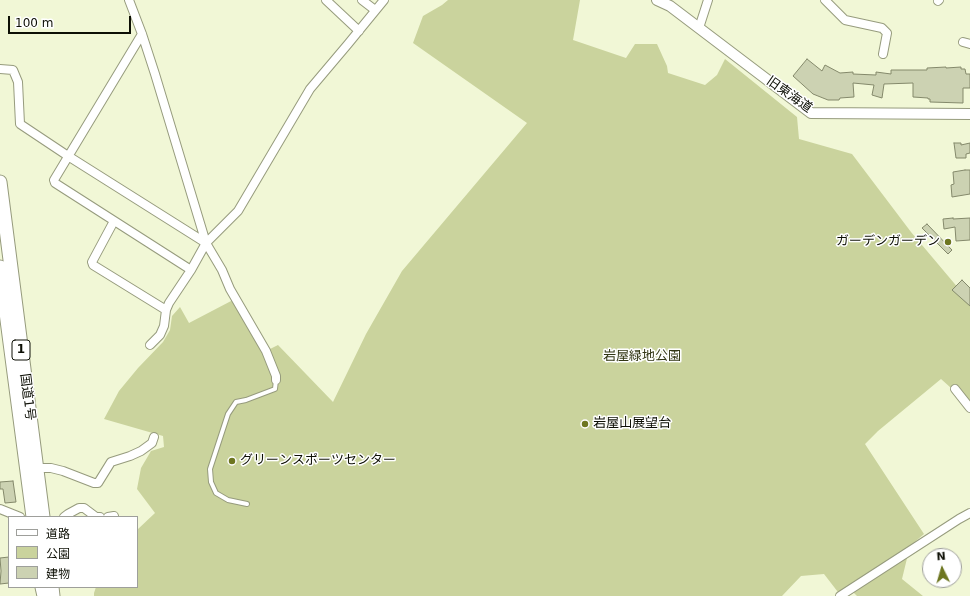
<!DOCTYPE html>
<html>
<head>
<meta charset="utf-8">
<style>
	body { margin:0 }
	#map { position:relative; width:970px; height:596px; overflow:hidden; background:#f1f7d6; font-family:"DejaVu Sans","Noto Sans JP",sans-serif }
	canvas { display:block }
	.legend { position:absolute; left:8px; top:516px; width:130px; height:72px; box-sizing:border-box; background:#fff; border:1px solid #9e9f9b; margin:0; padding:5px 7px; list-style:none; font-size:12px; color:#0d0f05 }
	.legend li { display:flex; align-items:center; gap:8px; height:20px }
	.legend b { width:20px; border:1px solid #9e9f9b }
	.north { position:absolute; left:922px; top:548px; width:40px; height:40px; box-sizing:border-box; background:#fff; border:1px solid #9e9f9b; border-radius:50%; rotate:355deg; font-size:11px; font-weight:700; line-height:16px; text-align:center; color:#0d0f05 }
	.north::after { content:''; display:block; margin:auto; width:14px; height:18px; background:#6d7620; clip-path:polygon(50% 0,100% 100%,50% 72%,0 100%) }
	.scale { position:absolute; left:8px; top:16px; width:123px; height:18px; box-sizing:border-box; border:2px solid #0d0f05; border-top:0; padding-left:5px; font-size:12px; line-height:14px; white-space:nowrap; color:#0d0f05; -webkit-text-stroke:3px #fff; paint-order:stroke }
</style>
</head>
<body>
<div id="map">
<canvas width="970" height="596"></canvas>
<ul class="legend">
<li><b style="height:5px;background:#fff"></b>道路</li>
<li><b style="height:11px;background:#cad39d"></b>公園</li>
<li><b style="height:11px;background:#ccd2b2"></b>建物</li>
</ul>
<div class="north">N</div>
<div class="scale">100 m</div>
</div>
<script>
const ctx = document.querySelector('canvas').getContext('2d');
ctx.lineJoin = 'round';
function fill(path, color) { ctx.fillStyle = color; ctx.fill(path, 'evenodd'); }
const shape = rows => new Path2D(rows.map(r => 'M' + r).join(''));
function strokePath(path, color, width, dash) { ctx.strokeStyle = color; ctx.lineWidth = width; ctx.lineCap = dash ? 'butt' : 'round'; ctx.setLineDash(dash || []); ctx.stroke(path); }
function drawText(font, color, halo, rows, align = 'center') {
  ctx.font = font + ' "DejaVu Sans","Noto Sans JP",sans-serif'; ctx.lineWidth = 3; ctx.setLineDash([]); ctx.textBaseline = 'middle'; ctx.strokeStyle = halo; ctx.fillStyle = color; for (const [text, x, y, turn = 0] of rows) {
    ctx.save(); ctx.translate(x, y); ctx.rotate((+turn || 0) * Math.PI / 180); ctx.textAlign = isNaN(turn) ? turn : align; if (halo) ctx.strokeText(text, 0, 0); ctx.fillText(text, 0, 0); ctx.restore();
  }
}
const green = shape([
	[448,0,580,0,573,40,626,58,635,44,657,44,667,66,668,73,705,85,717,75,725,59,797,117,799,139,852,154,911,232,970,302,970,405,941,379,878,431,865,444,924,534,910,546,902,579,923,596,857,596,853,592,848,596,841,596,824,574,801,576,782,596,94,596,94,593,96,587,137,587,137,530,155,513,137,489,141,468,151,451,164,447,163,436,104,419,119,391,138,368,163,342,170,330,172,316,180,307,189,323,233,300,266,351,278,345,333,402,366,334,402,271,527,123,413,43,423,16,442,5]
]);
const building = shape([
	[807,59,822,71,825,65,840,73,853,72,853,74,876,75,876,72,891,74,891,70,927,70,927,68,946,67,946,68,961,67,961,69,965,69,966,74,970,74,970,88,963,88,963,103,930,102,930,99,928,99,928,98,913,97,913,83,884,84,882,98,872,95,874,85,853,83,854,97,840,98,839,100,828,100,813,94,793,76,807,59],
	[954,143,961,143,961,145,970,143,970,153,966,154,966,158,956,158,954,143],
	[965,170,970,170,970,194,952,197,951,185,954,184,953,172,965,170],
	[953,218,953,219,970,218,970,240,956,241,955,227,944,229,943,219,953,218],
	[927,224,952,250,948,254,922,228,927,224],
	[962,280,970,288,970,306,952,290,962,280],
	[13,481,16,502,5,503,3,489,0,489,0,482,13,481],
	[9,557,9,583,0,584,1,571,0,558,9,557]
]);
const service = shape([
	[247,504,228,500,216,493,211,482,210,469,228,414,236,402,246,400,275,389,276,380]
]);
const minor = shape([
	[129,0,142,34,155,74,206,243,222,270,230,289,266,351,276,376,276,380],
	[326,0,359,31],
	[362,0,375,10],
	[825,0,845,20,882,28,887,33,883,54],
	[938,1,939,0],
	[699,28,708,0],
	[142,34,54,180,55,183,191,270],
	[963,42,970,44],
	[0,69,13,70,18,82,20,124,68,156,206,243],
	[114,221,92,262,93,265,166,310],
	[150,345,160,335,164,326,166,310,169,303,191,270,206,243,238,211,310,89,348,44,384,0],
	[955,389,970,408],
	[37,468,51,468,63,471,94,483,98,483,111,462,130,456,141,451,152,443,154,437],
	[0,509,20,517],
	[64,517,68,514,79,508,84,508,96,517,100,517],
	[108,517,114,516],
	[840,596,959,519,970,513]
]);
const tertiary = shape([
	[657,0,670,6,811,113,970,114]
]);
const trunk = shape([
	[0,182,43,517],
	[0,267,33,517],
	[42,587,44,596],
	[52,587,53,596]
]);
const markers = [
	[948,242,4,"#6d7620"],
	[585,424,4,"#6d7620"],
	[232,461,4,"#6d7620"]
];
const shields = [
	[21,350,18]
];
const shieldNames = [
	["1",21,350]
];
const streetNames = [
	["旧東海道",789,95,35],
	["国道1号",27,397,83]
];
const poiNames = [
	["ガーデンガーデン",940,242,"right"],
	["岩屋山展望台",593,424],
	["グリーンスポーツセンター",240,461]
];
const parkNames = [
	["岩屋緑地公園",642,357]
];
fill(green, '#cad39d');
fill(building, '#ccd2b2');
strokePath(building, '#84896b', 1);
strokePath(service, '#969b7d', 6);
strokePath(minor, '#969b7d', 10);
strokePath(tertiary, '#969b7d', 12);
strokePath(trunk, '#969b7d', 15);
strokePath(service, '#fff', 4);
strokePath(minor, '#fff', 8);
strokePath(tertiary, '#fff', 10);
strokePath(trunk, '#fff', 13);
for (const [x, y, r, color] of markers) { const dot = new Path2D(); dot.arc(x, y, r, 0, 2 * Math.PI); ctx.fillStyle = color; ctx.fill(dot); strokePath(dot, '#fff', 1.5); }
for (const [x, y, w] of shields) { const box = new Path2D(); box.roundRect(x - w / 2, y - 10, w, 20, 3); ctx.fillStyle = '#fff'; ctx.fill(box); strokePath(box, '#0d0f05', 1); }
drawText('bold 12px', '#0d0f05', null, shieldNames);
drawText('13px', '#0d0f05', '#fff', streetNames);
drawText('13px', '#0d0f05', '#fff', poiNames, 'left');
drawText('13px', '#323614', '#fff', parkNames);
</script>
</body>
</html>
